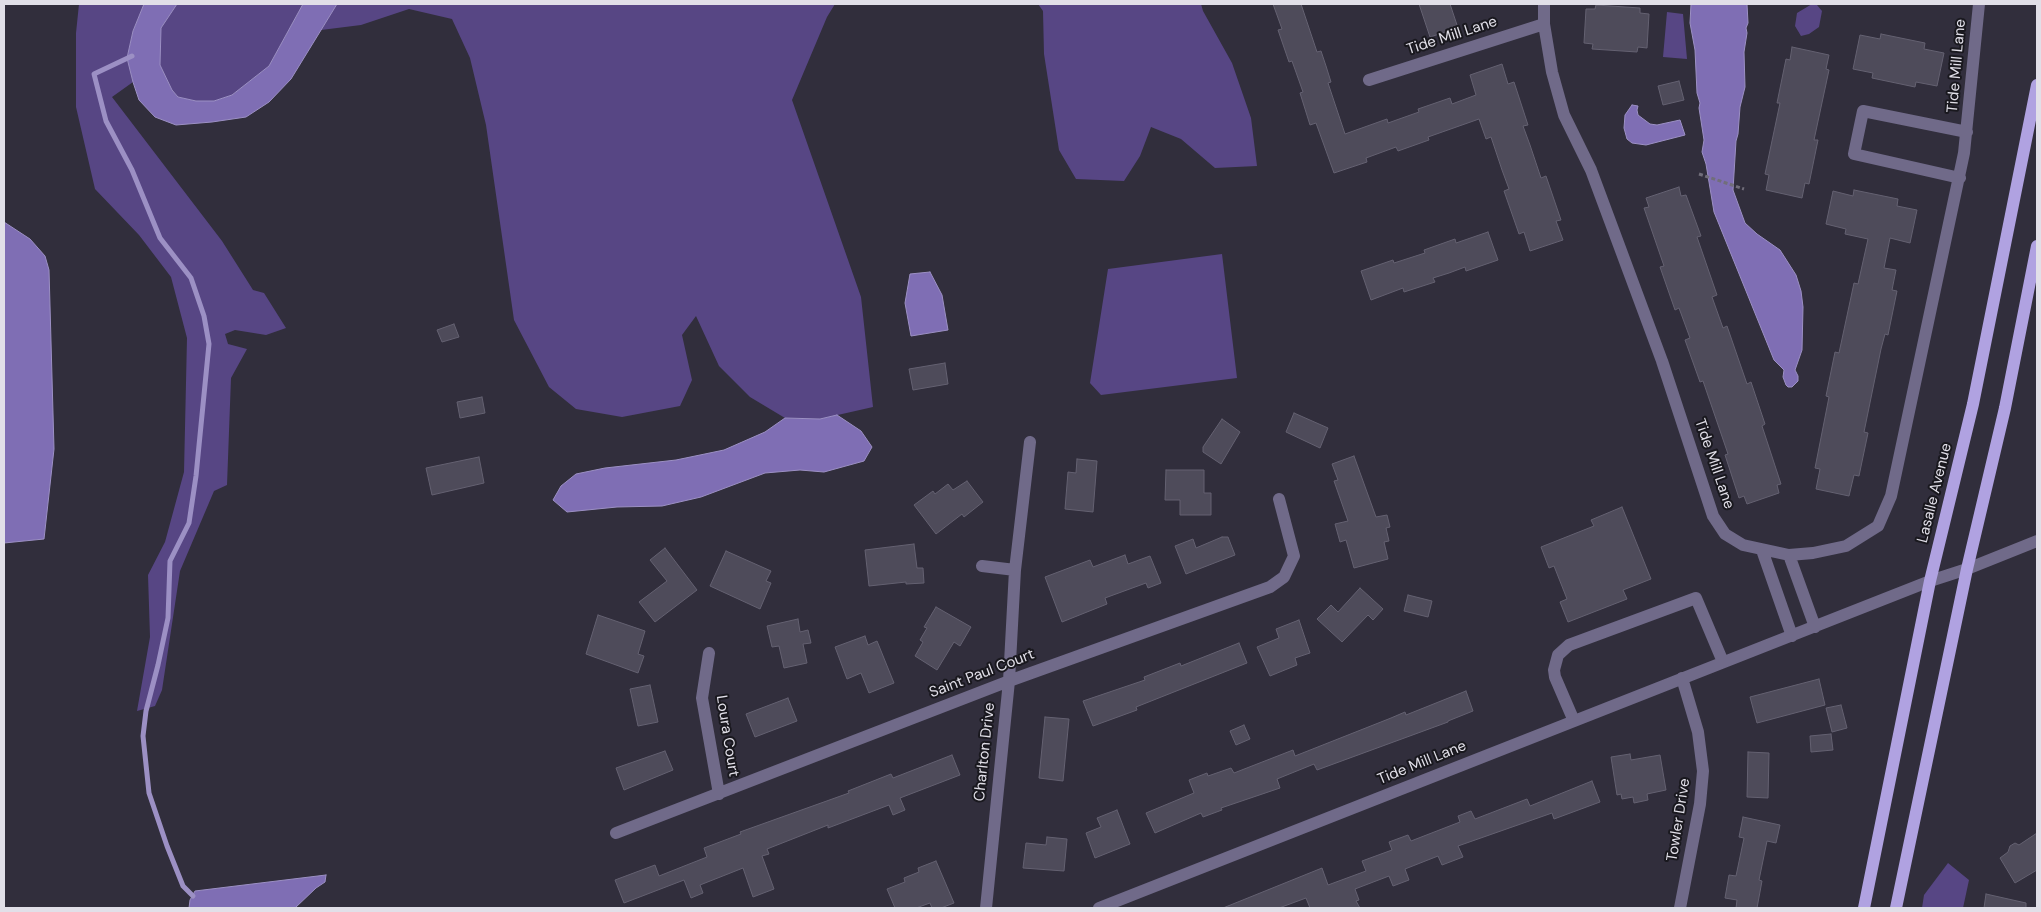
<!DOCTYPE html>
<html>
<head>
<meta charset="utf-8">
<style>
	body { margin:0 }
	#map { position:relative; width:2041px; height:912px; overflow:hidden; background:#312e3c; font-family:"DM Sans",sans-serif }
	canvas { display:block }
	.frame { position:absolute; inset:0; border:5px solid #e1dfe8; pointer-events:none }
</style>
</head>
<body>
<div id="map">
<canvas width="2041" height="912"></canvas>
<div class="frame"></div>
</div>
<script>
const ctx = document.querySelector('canvas').getContext('2d');
ctx.lineJoin = 'round';
function fill(path, color) { ctx.fillStyle = color; ctx.fill(path, 'evenodd'); }
const shape = rows => new Path2D(rows.map(r => 'M' + r).join(''));
function strokePath(path, color, width, dash) { ctx.strokeStyle = color; ctx.lineWidth = width; ctx.lineCap = dash ? 'butt' : 'round'; ctx.setLineDash(dash || []); ctx.stroke(path); }
function drawText(font, color, halo, rows, align = 'center') {
  ctx.font = font + ' "DM Sans",sans-serif'; ctx.lineWidth = 4; ctx.setLineDash([]); ctx.textBaseline = 'middle'; ctx.strokeStyle = halo; ctx.fillStyle = color; for (const [text, x, y, turn = 0] of rows) {
    ctx.save(); ctx.translate(x, y); ctx.rotate((+turn || 0) * Math.PI / 180); ctx.textAlign = isNaN(turn) ? turn : align; if (halo) ctx.strokeText(text, 0, 0); ctx.fillText(text, 0, 0); ctx.restore();
  }
}
const green = shape([
	[79,4,144,4,133,31,127,58,133,82,112,97,222,241,253,290,264,293,286,328,266,335,235,330,225,334,228,344,247,349,231,378,227,485,214,491,180,571,162,690,155,706,137,711,150,637,148,575,165,542,184,472,187,338,171,277,139,235,95,189,76,107,76,33],
	[177,4,303,4,269,66,232,95,214,101,196,101,178,97,172,90,160,65,161,28],
	[337,4,835,4,827,17,792,100,861,297,873,407,820,419,785,418,750,397,719,366,696,316,682,335,692,380,680,406,622,417,576,409,549,387,514,320,486,125,470,58,452,19,409,9,361,25,321,30],
	[1038,4,1201,4,1203,11,1232,63,1251,118,1257,166,1215,168,1181,139,1151,127,1140,156,1124,181,1076,179,1059,150,1044,54,1043,11],
	[1812,4,1817,5,1822,11,1819,27,1809,34,1801,36,1795,26,1797,13],
	[1667,12,1683,14,1687,59,1663,57],
	[1222,254,1237,378,1101,395,1090,383,1108,269],
	[1948,863,1969,880,1963,908,1922,908,1924,895]
]);
const water = shape([
	[144,4,177,4,161,28,160,65,172,90,178,97,196,101,214,101,232,95,269,66,303,4,337,4,291,79,269,102,246,117,212,122,176,125,155,117,139,100,133,82,127,58,133,31,144,4],
	[1691,4,1747,4,1748,23,1746,28,1747,33,1744,52,1745,87,1740,107,1738,134,1736,141,1733,190,1745,223,1757,234,1780,250,1796,275,1801,291,1803,307,1802,350,1795,370,1798,376,1798,381,1792,387,1788,387,1786,385,1783,377,1784,370,1774,360,1714,212,1706,164,1702,152,1704,140,1699,108,1700,103,1697,93,1695,50,1690,23,1691,4],
	[1632,105,1638,106,1637,110,1638,115,1650,124,1657,125,1680,120,1685,135,1646,145,1632,143,1627,139,1624,128,1625,115,1632,105],
	[4,222,30,239,45,256,49,270,54,449,44,539,4,543,4,222],
	[930,272,942,295,948,330,911,336,905,303,910,274,930,272],
	[837,415,861,431,872,447,864,461,824,472,800,470,765,473,701,497,662,506,617,507,567,512,553,500,561,486,576,474,605,468,676,460,724,450,765,432,785,418,820,419,837,415],
	[326,875,325,882,316,888,295,908,189,908,190,900,195,891,326,875]
]);
const stream = shape([
	[132,56,94,74,106,121,132,170,160,238,191,278,204,316,209,344,196,476,189,523,170,561,168,618,158,665,146,711,143,736,149,793,167,846,183,886,193,896]
]);
const building = shape([
	[1273,4,1301,4,1317,52,1321,51,1326,66,1331,82,1328,83,1345,134,1387,119,1388,123,1419,112,1418,109,1450,98,1452,104,1476,95,1470,75,1502,64,1508,84,1514,82,1528,125,1523,126,1530,145,1541,178,1546,176,1561,220,1556,221,1563,240,1530,251,1524,232,1519,234,1504,191,1509,189,1502,170,1491,137,1486,139,1479,119,1428,137,1429,140,1398,151,1396,147,1366,158,1367,162,1334,173,1316,123,1310,125,1300,93,1303,92,1292,61,1289,62,1278,30,1282,29,1273,4],
	[1419,4,1450,4,1458,28,1430,37,1419,4],
	[1596,5,1640,8,1640,13,1649,14,1647,48,1638,47,1637,52,1592,49,1593,44,1584,43,1586,9,1595,9,1596,5],
	[1881,34,1925,43,1924,49,1944,53,1937,86,1916,82,1915,87,1872,78,1873,73,1853,69,1860,35,1880,39,1881,34],
	[1792,47,1829,55,1826,69,1829,70,1814,140,1818,140,1809,184,1805,183,1802,198,1766,190,1769,175,1765,174,1780,103,1777,103,1786,59,1790,60,1792,47],
	[1679,81,1684,100,1663,105,1658,86,1679,81],
	[1679,187,1681,196,1686,195,1701,236,1697,237,1717,295,1712,297,1723,328,1727,326,1747,384,1751,382,1765,424,1762,426,1781,484,1777,485,1779,493,1747,504,1744,496,1739,498,1725,455,1728,454,1703,381,1700,382,1685,340,1690,338,1679,308,1675,310,1660,267,1664,266,1644,208,1649,207,1646,198,1679,187],
	[1854,190,1898,199,1897,206,1917,210,1910,243,1890,238,1884,268,1896,270,1892,290,1897,291,1888,335,1885,334,1881,349,1864,432,1868,433,1859,476,1854,475,1849,496,1816,489,1820,469,1815,468,1829,397,1826,396,1835,352,1839,353,1854,283,1858,284,1868,239,1845,234,1846,229,1826,224,1833,191,1853,196,1854,190],
	[1488,232,1498,260,1466,271,1465,267,1449,273,1433,278,1435,282,1404,292,1403,288,1371,300,1361,271,1393,260,1394,263,1425,253,1424,250,1455,239,1456,243,1488,232],
	[454,324,459,337,442,342,437,330,454,324],
	[945,363,948,384,913,390,909,369,945,363],
	[482,397,485,413,460,418,457,402,482,397],
	[1294,413,1328,428,1320,448,1286,432,1294,413],
	[1222,419,1240,432,1221,464,1203,452,1203,447,1222,419],
	[1354,456,1376,517,1387,515,1390,527,1386,528,1389,541,1384,542,1388,559,1354,568,1346,540,1340,542,1335,524,1348,521,1334,481,1338,480,1332,464,1354,456],
	[479,457,484,483,432,495,426,468,479,457],
	[1077,459,1097,461,1093,512,1065,509,1068,472,1076,473,1077,459],
	[1166,470,1204,470,1204,493,1211,493,1211,515,1180,515,1180,500,1165,500,1166,470],
	[967,481,983,502,964,517,962,514,936,534,914,505,933,491,935,494,948,484,953,490,967,481],
	[1622,507,1651,579,1623,590,1627,599,1568,622,1560,602,1567,599,1554,566,1549,568,1541,547,1594,526,1591,520,1622,507],
	[1222,537,1228,537,1235,555,1186,574,1175,546,1193,539,1196,548,1222,537],
	[914,544,917,568,923,568,924,583,906,584,906,582,869,586,865,550,914,544],
	[665,548,697,590,655,622,639,602,667,581,650,560,665,548],
	[726,551,771,571,766,581,771,583,760,609,710,586,726,551],
	[1125,555,1128,564,1150,556,1161,583,1148,588,1146,583,1105,598,1107,604,1062,622,1045,577,1090,560,1093,567,1125,555],
	[1360,588,1383,609,1373,620,1368,615,1342,642,1317,619,1331,605,1338,612,1360,588],
	[1408,595,1432,601,1428,617,1404,611,1408,595],
	[936,607,971,627,960,646,954,642,937,670,915,656,923,642,920,640,927,628,924,627,936,607],
	[598,615,645,631,638,654,644,656,638,673,586,654,598,615],
	[798,619,800,632,808,630,811,643,803,644,807,663,784,668,779,646,772,647,767,626,798,619],
	[1299,620,1310,653,1295,658,1297,665,1270,676,1257,647,1279,638,1276,629,1299,620],
	[865,636,868,645,877,641,894,683,869,693,861,673,847,679,835,647,865,636],
	[1239,643,1247,663,1136,707,1137,710,1093,726,1083,701,1145,680,1144,677,1180,663,1181,666,1239,643],
	[1819,679,1825,705,1757,723,1750,697,1819,679],
	[650,685,658,722,638,726,630,689,650,685],
	[1466,691,1473,711,1448,721,1448,722,1317,770,1314,764,1277,779,1280,788,1221,808,1222,810,1203,817,1201,813,1155,833,1146,813,1194,793,1189,780,1207,773,1208,776,1231,768,1234,773,1293,750,1295,756,1391,718,1405,712,1406,715,1466,691],
	[788,698,797,721,755,737,746,714,788,698],
	[1841,705,1847,728,1832,732,1826,708,1841,705],
	[1045,717,1069,719,1063,781,1039,778,1045,717],
	[1244,725,1250,739,1236,745,1230,731,1244,725],
	[1831,734,1833,750,1811,752,1810,736,1831,734],
	[665,751,673,770,624,790,616,768,665,751],
	[1748,752,1769,753,1768,798,1747,797,1748,752],
	[1630,754,1631,760,1660,755,1666,790,1647,794,1648,800,1634,803,1633,797,1622,799,1621,794,1617,795,1611,757,1630,754],
	[952,755,960,775,900,798,905,810,893,815,889,805,828,828,828,825,767,849,769,854,762,856,774,889,753,897,743,868,700,885,703,893,691,898,684,880,624,903,615,880,655,865,659,876,707,857,704,848,741,834,740,832,849,793,848,791,891,774,893,778,952,755],
	[1592,781,1600,802,1554,819,1552,813,1458,846,1463,857,1442,865,1438,856,1405,869,1409,880,1393,886,1389,876,1355,889,1359,900,1356,901,1360,908,1310,908,1306,898,1279,908,1223,908,1322,868,1328,885,1366,871,1362,861,1392,850,1389,842,1408,835,1411,841,1460,822,1458,816,1471,811,1475,819,1527,799,1530,806,1592,781],
	[1117,810,1130,844,1095,858,1086,833,1101,827,1097,818,1117,810],
	[1743,817,1780,825,1776,843,1767,841,1759,880,1762,881,1757,908,1736,908,1737,900,1725,898,1729,875,1736,876,1744,838,1739,837,1743,817],
	[2037,833,2037,870,2015,883,2000,858,2008,852,2010,846,2015,843,2019,845,2037,833],
	[1047,837,1067,839,1064,871,1023,868,1026,843,1046,845,1047,837],
	[936,861,954,903,941,908,932,908,930,903,916,908,895,908,887,889,905,882,904,878,919,872,918,868,936,861],
	[1986,894,2026,903,2026,908,1984,908,1986,894]
]);
const path = shape([
	[1699,174,1744,189]
]);
const minor = shape([
	[1544,4,1544,24],
	[1369,80,1544,24,1552,72,1564,115,1591,170,1623,256,1662,361,1713,516,1725,534,1743,545,1789,555,1813,553,1846,546,1878,526,1891,496,1964,153,1979,4],
	[1960,178,1854,154,1863,111,1967,132],
	[1762,550,1792,636],
	[1789,555,1815,627],
	[982,566,1015,570],
	[709,653,702,698,719,794],
	[1574,721,1555,677,1554,670,1558,655,1569,645,1696,598,1723,662],
	[616,833,1009,681,1270,587,1284,577,1294,556,1279,499],
	[986,908,1009,681,1015,570,1030,442],
	[1099,908,1930,581,1967,569,2037,541],
	[1680,908,1700,804,1703,771,1698,732,1682,678]
]);
const major = shape([
	[1864,908,1930,581,1973,404,2037,85],
	[1896,908,1967,569,2005,408,2037,246]
]);
const streetNames = [
	["Tide Mill Lane",1452,36,-18],
	["Tide Mill Lane",1957,66,-85],
	["Tide Mill Lane",1714,464,71],
	["Lasalle Avenue",1935,493,-76],
	["Saint Paul Court",982,674,-21],
	["Loura Court",727,736,81],
	["Charlton Drive",985,752,-84],
	["Tide Mill Lane",1422,763,-22],
	["Towler Drive",1679,820,-81]
];
fill(green, '#574684');
fill(water, '#7f6eb4');
strokePath(water, '#9c90c4', 1);
strokePath(stream, '#9c90c4', 5);
fill(building, '#4e4b5a');
strokePath(building, '#646171', 1);
strokePath(path, '#716e7a', 3, [4, 2.5]);
strokePath(minor, '#706a89', 12);
strokePath(major, '#b0a2e1', 12);
drawText('15px', '#e1dfe8', '#19181e', streetNames);
</script>
</body>
</html>
